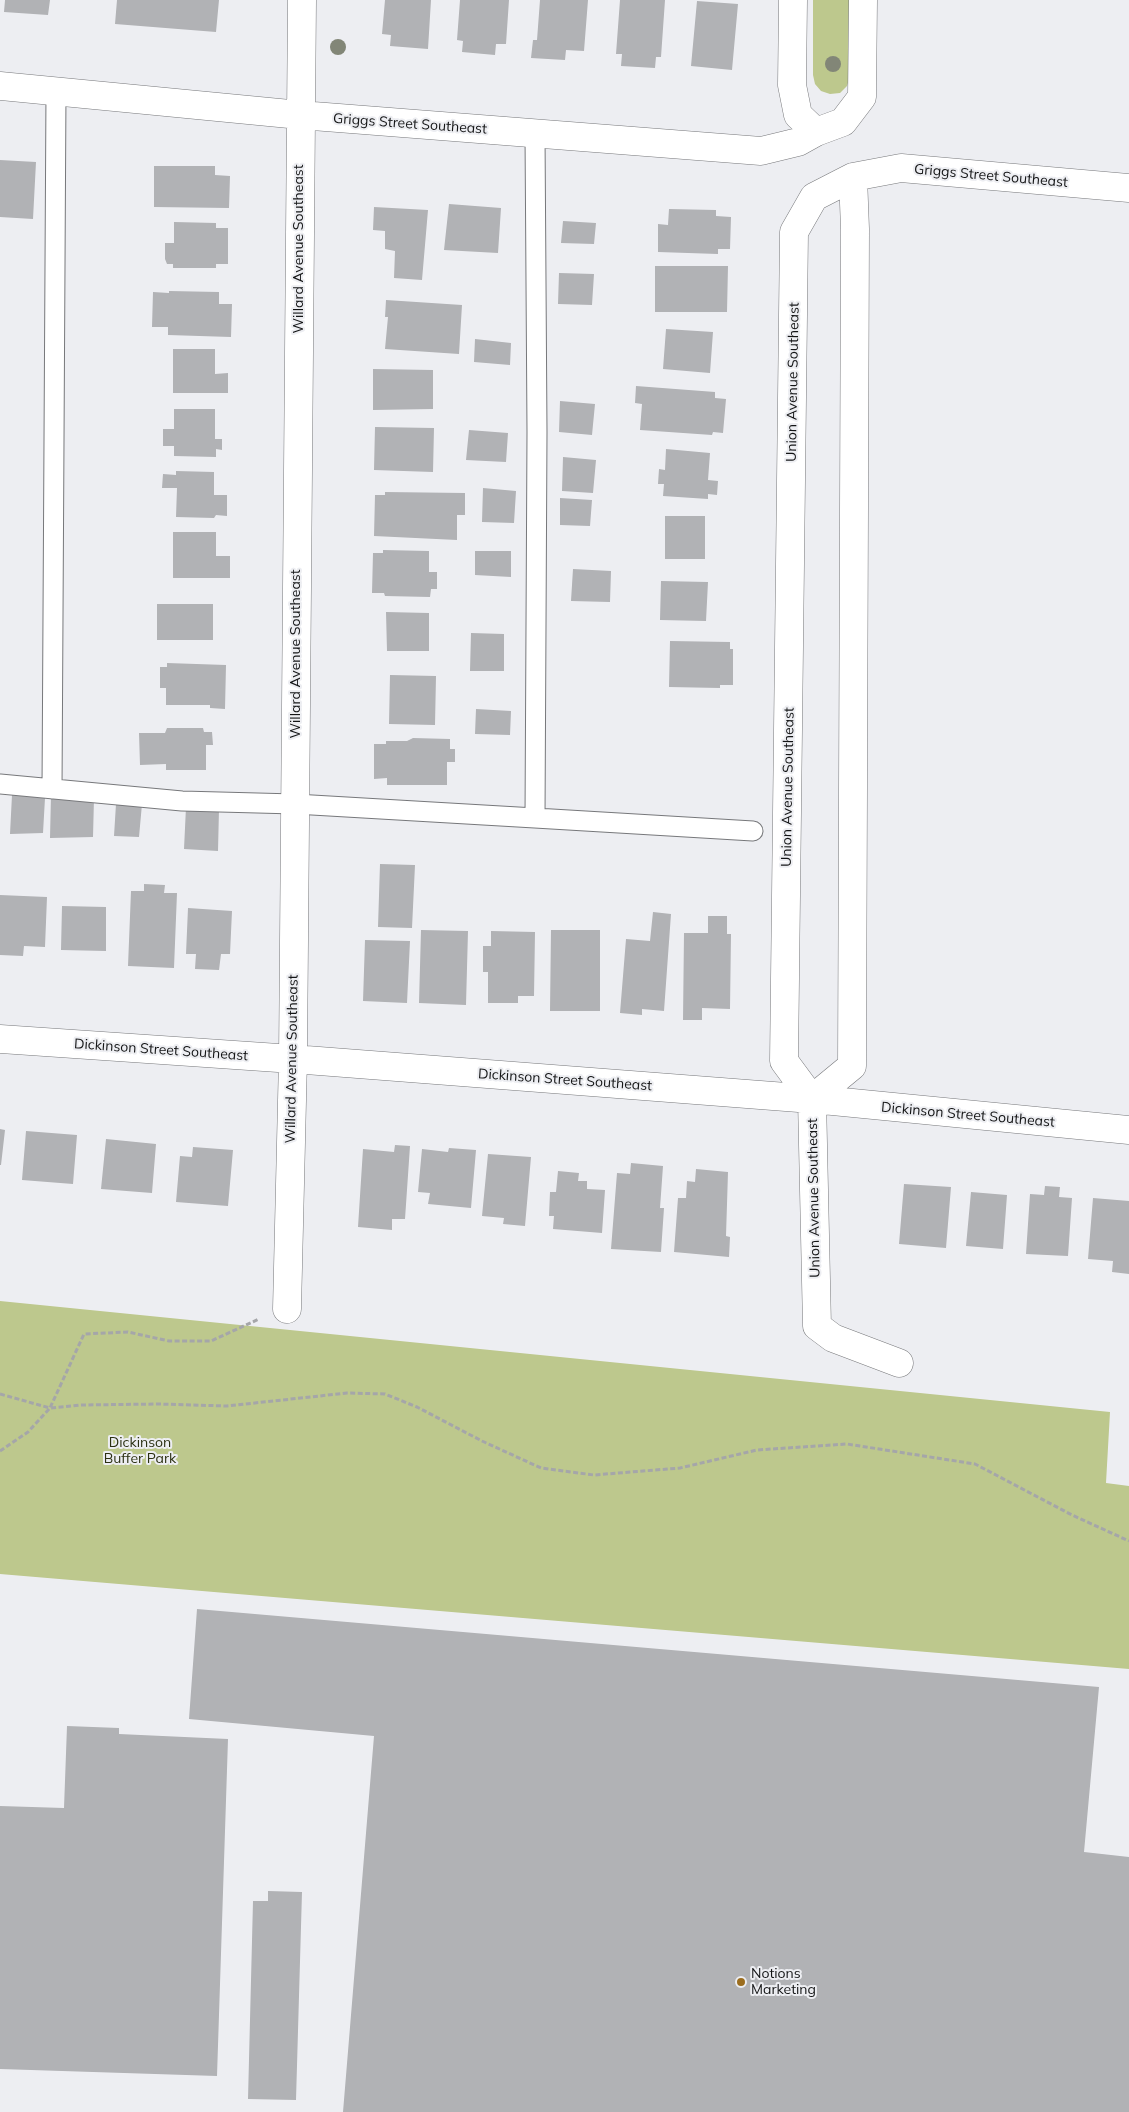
<!DOCTYPE html>
<html>
<head>
<meta charset="utf-8">
<style>
	body { margin:0 }
	canvas { display:block; background:#edeef2 }
</style>
</head>
<body>
<canvas width="1129" height="2112"></canvas>
<script>
const ctx = document.querySelector('canvas').getContext('2d');
ctx.lineJoin = 'round';
function fill(path, color) { ctx.fillStyle = color; ctx.fill(path, 'evenodd'); }
const shape = rows => new Path2D(rows.map(r => 'M' + r).join(''));
function strokePath(path, color, width, dash) { ctx.strokeStyle = color; ctx.lineWidth = width; ctx.lineCap = dash ? 'butt' : 'round'; ctx.setLineDash(dash || []); ctx.stroke(path); }
function drawText(font, color, halo, rows, align = 'center') {
  ctx.font = font + ' Mulish,sans-serif'; ctx.lineWidth = 4; ctx.setLineDash([]); ctx.textBaseline = 'middle'; ctx.strokeStyle = halo; ctx.fillStyle = color; for (const [text, x, y, turn = 0] of rows) {
    ctx.save(); ctx.translate(x, y); ctx.rotate((+turn || 0) * Math.PI / 180); ctx.textAlign = isNaN(turn) ? turn : align; if (halo) ctx.strokeText(text, 0, 0); ctx.fillText(text, 0, 0); ctx.restore();
  }
}
const green = shape([
	[813,0,850,0,850,76,847,86,840,93,830,94,821,91,815,84,813,75],
	[0,1301,1110,1412,1106,1483,1129,1486,1129,1669,0,1574]
]);
const building = shape([
	[5,0,50,0,48,15,4,12],
	[117,0,219,0,216,32,115,24],
	[385,0,431,0,428,49,390,46,391,35,382,34],
	[460,0,509,0,506,44,496,44,495,55,462,52,463,41,457,40],
	[540,0,588,0,584,51,566,50,565,60,531,58,533,40,537,40],
	[620,0,665,0,661,57,656,57,655,68,621,66,622,54,616,54],
	[697,1,738,4,732,70,691,66],
	[0,160,36,162,33,219,0,217],
	[154,166,215,166,215,175,230,176,229,208,154,207],
	[449,204,501,208,498,253,444,250],
	[374,207,428,210,422,280,394,278,395,251,385,249,385,231,373,230],
	[669,209,716,210,716,216,731,217,730,249,718,249,718,254,658,252,658,224,668,225],
	[563,221,596,223,594,244,561,243],
	[174,222,216,223,216,228,228,228,228,264,216,264,216,268,173,268,173,264,167,264,165,259,165,243,174,243],
	[655,266,728,266,727,312,655,312],
	[559,273,594,274,592,305,558,304],
	[169,291,219,292,219,304,232,304,231,337,168,335,168,327,152,327,153,292,169,293],
	[386,300,462,305,459,354,385,349,388,317,385,317],
	[666,329,713,332,710,373,663,369],
	[475,339,511,343,510,365,474,362],
	[173,349,215,349,215,374,228,373,228,393,173,393],
	[373,369,433,370,433,409,373,410],
	[636,386,715,392,715,398,726,399,723,433,713,432,712,435,640,430,642,404,635,403],
	[560,401,595,404,592,435,559,432],
	[174,409,215,409,215,439,222,439,222,450,216,449,216,457,174,456,174,446,163,446,163,429,174,429],
	[375,427,434,428,433,472,374,470],
	[469,430,508,433,506,462,466,460],
	[666,449,710,453,708,480,718,481,717,495,708,494,708,499,663,496,664,484,658,484,659,469,665,470],
	[563,457,596,460,593,493,562,491],
	[176,471,214,472,214,495,227,495,227,516,216,515,214,518,176,517,177,488,162,488,163,474,176,475],
	[483,488,516,491,514,523,482,522],
	[385,492,465,493,465,515,457,515,457,540,374,536,375,495,385,495],
	[560,498,592,500,590,526,560,525],
	[665,516,705,516,705,559,665,559],
	[173,532,216,532,216,556,230,556,230,578,173,578],
	[383,550,429,551,429,572,437,572,437,589,431,589,430,597,385,596,384,593,372,593,373,553,383,553],
	[475,551,511,551,511,577,475,575],
	[573,569,611,571,610,602,571,601],
	[661,581,708,582,706,621,660,620],
	[157,604,213,604,213,640,157,640],
	[386,612,429,613,429,651,387,651],
	[471,633,504,634,504,671,470,671],
	[670,641,730,642,730,649,733,649,733,685,720,685,720,688,669,687],
	[167,663,226,665,225,709,210,708,210,705,166,705,166,688,160,688,160,667,167,667],
	[390,675,436,676,435,725,389,724],
	[476,709,511,711,510,735,475,734],
	[167,728,203,728,204,732,212,732,213,745,206,745,206,770,166,770,166,764,140,765,139,733,165,733],
	[413,738,450,739,450,749,455,749,455,762,447,762,447,785,387,785,387,778,374,779,374,744,386,744,386,741,407,741],
	[12,795,45,798,43,833,10,834],
	[51,795,94,798,93,837,50,838],
	[116,804,142,804,139,837,114,836],
	[186,807,219,809,218,851,184,849],
	[380,864,415,865,412,928,378,927],
	[144,884,165,885,164,893,177,893,174,968,128,966,131,891,144,891],
	[0,895,47,897,45,947,24,946,23,956,0,955],
	[62,906,106,907,106,951,61,950],
	[188,908,232,911,230,954,221,954,219,970,195,969,196,954,186,954],
	[653,912,671,914,664,1011,642,1009,642,1015,620,1013,626,939,650,941],
	[708,916,727,916,727,934,731,934,730,1009,702,1008,702,1020,683,1020,684,933,708,933],
	[421,930,468,931,466,1005,419,1003],
	[551,930,600,930,600,1011,550,1011],
	[491,931,535,932,534,996,518,996,518,1003,488,1003,488,972,483,972,483,946,491,946],
	[365,940,410,941,407,1003,363,1001],
	[0,1129,5,1130,1,1165,0,1165],
	[26,1131,77,1135,73,1184,22,1180],
	[106,1139,156,1144,152,1193,101,1189],
	[395,1145,410,1146,405,1219,392,1219,392,1230,358,1227,363,1149,394,1152],
	[193,1147,233,1150,228,1206,176,1202,180,1156,192,1157],
	[449,1148,476,1150,471,1208,428,1204,430,1193,418,1192,422,1149,448,1152],
	[488,1154,531,1157,525,1226,503,1224,504,1218,482,1216],
	[631,1163,663,1166,660,1208,664,1208,661,1252,611,1249,617,1173,630,1174],
	[696,1169,728,1172,726,1236,730,1237,729,1257,674,1252,678,1198,686,1198,687,1181,695,1182],
	[558,1171,579,1173,578,1181,587,1181,587,1189,605,1190,602,1233,553,1229,554,1216,549,1216,550,1192,556,1192],
	[904,1184,951,1187,946,1248,899,1244],
	[1045,1186,1060,1187,1059,1197,1072,1198,1068,1256,1026,1254,1030,1194,1044,1195],
	[971,1192,1007,1195,1003,1249,966,1246],
	[1093,1198,1129,1201,1129,1274,1112,1272,1113,1261,1088,1259],
	[197,1609,1099,1687,1084,1852,1129,1857,1129,2112,343,2112,374,1736,189,1719],
	[67,1726,119,1728,119,1734,228,1739,217,2076,0,2069,0,1806,64,1808],
	[268,1891,302,1892,296,2100,248,2099,253,1901,268,1901]
]);
const path = shape([
	[0,1394,50,1408,84,1334,128,1332,169,1341,211,1341,259,1319],
	[0,1451,28,1432,50,1408,80,1405,159,1404,227,1406,347,1393,385,1394,417,1407,482,1441,541,1468,594,1475,680,1468,757,1450,847,1444,975,1464,1072,1515,1129,1541]
]);
const lane = shape([
	[0,784,182,801,295,804,535,818,537,432,535,133],
	[52,789,56,91],
	[535,818,753,831]
]);
const street = shape([
	[793,0,792,85,798,115,816,132],
	[0,86,300,115,761,151,798,142,816,132,843,122,862,97,863,0],
	[0,1039,293,1059,812,1099,1129,1130],
	[812,1099,852,1066,855,229,853,177],
	[287,1309,293,1059,302,0],
	[899,1363,833,1338,817,1326,812,1099,784,1061,794,232,814,197,853,177,901,168,1129,188]
]);
const trees = [
	[338,47],
	[833,64]
];
const markers = [
	[741,1982,5,"#9b6d1e"]
];
const streetNames = [
	["Griggs Street Southeast",410,124,4],
	["Griggs Street Southeast",991,176,5],
	["Willard Avenue Southeast",299,249,-90],
	["Union Avenue Southeast",793,382,-89],
	["Willard Avenue Southeast",296,654,-90],
	["Union Avenue Southeast",788,787,-89],
	["Dickinson Street Southeast",161,1050,4],
	["Willard Avenue Southeast",292,1059,-89],
	["Dickinson Street Southeast",565,1080,4],
	["Dickinson Street Southeast",968,1115,5],
	["Union Avenue Southeast",814,1198,-91]
];
const parkNames = [
	["Dickinson",140,1443],
	["Buffer Park",140,1459]
];
const poiNames = [
	["Notions",751,1974],
	["Marketing",751,1990]
];
fill(green, '#bdc88d');
fill(building, '#b1b2b5');
strokePath(lane, '#77787b', 21);
strokePath(street, '#77787b', 29);
strokePath(path, '#a5a6a9', 3, [5, 2.5]);
strokePath(lane, '#fff', 19);
strokePath(street, '#fff', 28);
ctx.fillStyle = '#828677';
for (const [x, y] of trees) { ctx.beginPath(); ctx.arc(x, y, 8, 0, 2 * Math.PI); ctx.fill(); }
for (const [x, y, r, color] of markers) { const dot = new Path2D(); dot.arc(x, y, r, 0, 2 * Math.PI); ctx.fillStyle = color; ctx.fill(dot); strokePath(dot, '#edeef2', 2); }
drawText('14px', '#131415', '#edeef2', streetNames);
drawText('14px', '#2b3012', '#edeef2', parkNames);
drawText('14px', '#131415', '#edeef2', poiNames, 'left');
</script>
</body>
</html>
